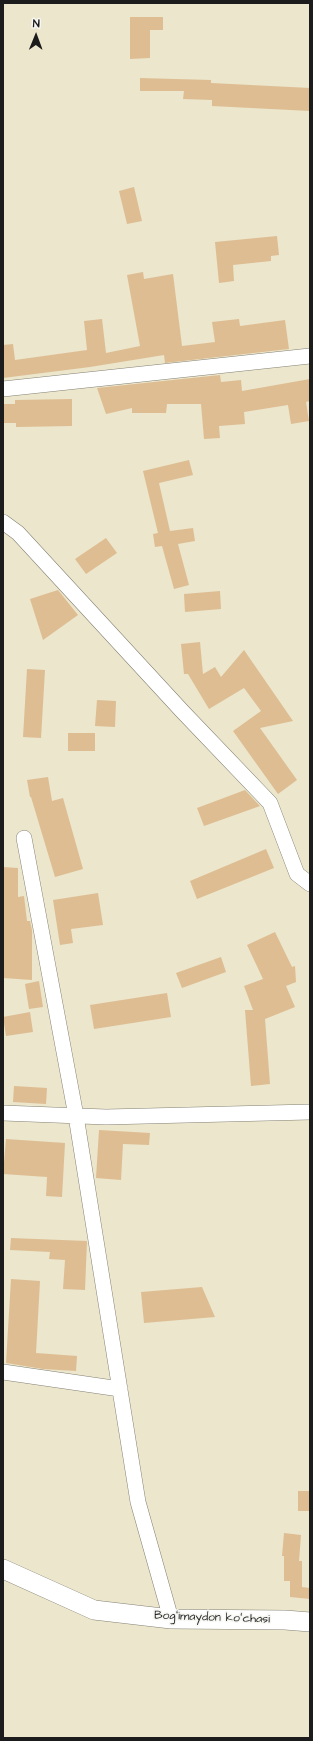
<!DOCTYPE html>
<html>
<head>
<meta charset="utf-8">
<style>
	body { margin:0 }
	#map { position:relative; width:313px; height:1741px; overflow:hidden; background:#ebe6cc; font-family:"Architects Daughter",sans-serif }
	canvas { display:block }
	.frame { position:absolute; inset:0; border:4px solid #1c1c1c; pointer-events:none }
	.north { position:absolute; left:16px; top:16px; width:40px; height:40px; -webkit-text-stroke:3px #f6f6f2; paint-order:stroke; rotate:1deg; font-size:11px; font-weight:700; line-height:16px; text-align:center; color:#1c1c1c }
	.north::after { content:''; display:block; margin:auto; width:14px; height:18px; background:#1c1c1c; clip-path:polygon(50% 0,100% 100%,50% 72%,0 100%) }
</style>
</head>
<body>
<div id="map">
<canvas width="313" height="1741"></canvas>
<div class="frame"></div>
<div class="north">N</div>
</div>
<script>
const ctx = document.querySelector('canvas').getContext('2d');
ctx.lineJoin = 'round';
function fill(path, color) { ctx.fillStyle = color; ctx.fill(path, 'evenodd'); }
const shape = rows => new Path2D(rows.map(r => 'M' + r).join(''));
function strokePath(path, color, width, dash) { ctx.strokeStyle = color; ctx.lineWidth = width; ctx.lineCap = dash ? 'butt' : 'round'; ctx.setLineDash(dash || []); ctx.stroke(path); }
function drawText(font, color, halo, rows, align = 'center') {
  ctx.font = font + ' "Architects Daughter",sans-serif'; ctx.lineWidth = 3; ctx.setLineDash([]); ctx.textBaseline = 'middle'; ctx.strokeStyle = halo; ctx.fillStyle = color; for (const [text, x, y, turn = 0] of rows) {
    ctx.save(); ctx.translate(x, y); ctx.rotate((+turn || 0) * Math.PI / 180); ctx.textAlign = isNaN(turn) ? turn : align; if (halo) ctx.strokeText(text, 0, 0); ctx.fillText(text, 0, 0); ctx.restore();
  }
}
const building = shape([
	[130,17,163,17,163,30,150,30,150,58,130,59],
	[140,78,211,80,211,83,310,88,310,111,212,106,212,100,183,99,184,91,140,91],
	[134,187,142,221,127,224,119,191],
	[277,236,279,255,271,256,271,261,233,265,234,281,219,283,215,242],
	[143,272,144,279,173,274,182,346,215,342,212,322,239,319,240,326,285,320,289,349,165,363,164,355,90,367,3,378,3,345,13,344,15,360,87,350,84,321,102,319,106,353,140,346,127,275],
	[220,375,221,382,241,380,242,391,310,379,310,401,306,402,309,421,291,424,288,405,244,412,245,424,219,426,220,438,204,439,201,404,167,404,166,413,132,413,132,408,106,414,97,388],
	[72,399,72,426,16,427,16,423,3,423,3,404,15,404,15,400],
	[189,460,193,475,159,483,170,531,193,528,195,541,178,544,189,585,174,589,162,546,155,547,153,534,158,533,143,471],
	[106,538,117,553,86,574,75,559],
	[58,590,78,615,43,640,30,599],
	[220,591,221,609,185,612,184,594],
	[200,642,203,674,215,667,221,677,244,650,293,721,260,728,297,780,278,794,233,731,261,711,244,688,209,709,188,674,184,674,181,644],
	[27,669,45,670,41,738,23,737],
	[97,700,116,701,115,727,95,726],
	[68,733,95,733,95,751,68,751],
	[48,777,52,801,63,798,83,869,55,877,31,797,30,797,27,780],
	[245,790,260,806,204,826,197,808],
	[266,849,274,868,197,899,190,881],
	[3,867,18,868,18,897,24,896,27,921,30,921,32,930,32,980,3,978],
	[98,893,103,925,71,929,73,943,60,945,53,900],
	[275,932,292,967,295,966,296,982,286,986,295,1007,265,1019,270,1084,251,1086,245,1010,253,1010,244,986,263,979,247,945],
	[221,957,226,972,182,988,176,973],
	[39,981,43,1007,29,1009,25,984],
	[167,993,171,1017,94,1029,90,1005],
	[30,1012,33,1032,6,1036,3,1017],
	[14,1086,47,1088,46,1104,13,1102],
	[99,1130,150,1133,149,1145,123,1144,121,1180,96,1178],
	[6,1139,65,1143,62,1197,46,1196,47,1177,3,1174],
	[11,1238,87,1241,85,1290,63,1289,65,1260,49,1259,50,1252,10,1250],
	[11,1279,40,1281,36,1353,77,1356,76,1371,43,1369,6,1363],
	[202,1287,215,1317,144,1323,141,1292],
	[298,1491,310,1491,310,1511,298,1511],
	[284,1533,301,1535,299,1561,302,1561,302,1587,310,1588,310,1599,290,1597,290,1581,284,1581,284,1556,282,1556]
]);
const minor = shape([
	[3,389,310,356],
	[3,522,18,533,182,711,270,803,297,874,310,884],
	[24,838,76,1116,138,1502,171,1619],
	[3,1113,106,1117,310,1112],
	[3,1372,120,1389]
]);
const major = shape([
	[3,1569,94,1610,171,1619,285,1620,310,1622]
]);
const streetNames = [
	["Bogʻimaydon koʻchasi",212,1618,2]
];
fill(building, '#debd92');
strokePath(minor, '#848174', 16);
strokePath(major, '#848174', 20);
strokePath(minor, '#fff', 15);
strokePath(major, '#fff', 19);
drawText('12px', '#1c1c1c', '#f6f6f2', streetNames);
</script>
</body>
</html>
